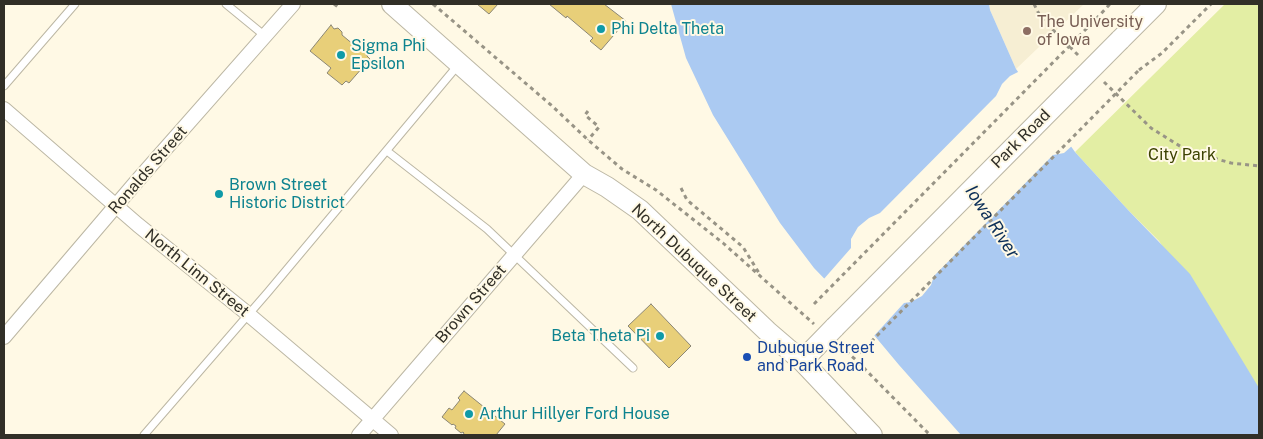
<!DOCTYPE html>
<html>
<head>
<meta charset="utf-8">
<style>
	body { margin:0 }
	#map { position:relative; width:1263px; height:439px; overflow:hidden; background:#fff9e5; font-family:"Public Sans",sans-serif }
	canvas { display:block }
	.frame { position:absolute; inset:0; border:5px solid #312f27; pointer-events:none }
</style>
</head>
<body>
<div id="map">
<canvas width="1263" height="439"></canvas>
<div class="frame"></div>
</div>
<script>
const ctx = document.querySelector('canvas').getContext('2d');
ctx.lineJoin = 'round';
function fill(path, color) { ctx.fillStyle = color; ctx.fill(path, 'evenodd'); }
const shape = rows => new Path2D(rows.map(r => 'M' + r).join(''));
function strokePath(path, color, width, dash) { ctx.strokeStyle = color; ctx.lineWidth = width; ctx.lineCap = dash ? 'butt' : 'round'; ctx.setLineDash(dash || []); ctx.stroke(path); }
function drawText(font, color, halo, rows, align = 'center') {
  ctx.font = font + ' "Public Sans",sans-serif'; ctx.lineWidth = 4; ctx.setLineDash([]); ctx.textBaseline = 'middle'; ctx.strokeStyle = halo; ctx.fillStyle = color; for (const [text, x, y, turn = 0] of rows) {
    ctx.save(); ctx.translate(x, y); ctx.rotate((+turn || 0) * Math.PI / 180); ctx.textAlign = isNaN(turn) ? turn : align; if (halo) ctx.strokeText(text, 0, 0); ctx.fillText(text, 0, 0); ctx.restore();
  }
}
const built = shape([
	[989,4,1084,4,1016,69,990,10]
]);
const green = shape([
	[1225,4,1259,4,1259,394,1159,241,1129,211,1075,152]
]);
const water = shape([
	[671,4,989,4,990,10,1016,69,1075,152,1129,211,1190,274,1259,388,1259,435,961,435,899,365,843,298,814,268,780,223,713,115,686,58]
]);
const pier = shape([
	[1020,71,1073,145,1064,153,1053,155,934,276,931,285,922,296,911,302,904,303,873,337,823,280,851,248,851,239,858,227,869,218,880,213,996,96,1002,84,1010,76]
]);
const building = shape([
	[477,4,498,4,489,14,477,4],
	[549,4,604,4,626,21,601,50,590,41,593,38,567,16,566,18,549,4],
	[331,25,334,29,338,28,342,32,342,35,360,50,363,49,367,53,367,56,370,59,349,83,346,81,342,85,327,73,331,68,310,51,331,25],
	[651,304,691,346,669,368,628,326,651,304],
	[464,391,505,424,496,435,463,435,464,433,463,432,461,433,455,428,456,426,453,424,452,425,442,417,449,408,452,410,460,400,458,398,464,391]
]);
const path = shape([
	[334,4,338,7],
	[433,4,551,105,588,140,622,169,656,190,723,243,814,324],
	[1034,4,1041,18,1079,56],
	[1096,19,1110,4],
	[1139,70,1162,53,1211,4],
	[1104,82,1151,128,1183,148,1199,154,1231,163,1259,166],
	[588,111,585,115,599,127,588,140],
	[681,188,687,200,743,247,759,273],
	[840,346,856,360,930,435]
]);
const service = shape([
	[226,4,265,36],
	[4,86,75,4],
	[387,151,487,229,633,368],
	[144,435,268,292,459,64]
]);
const minor = shape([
	[4,109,138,225,248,314,391,435],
	[4,337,137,181,293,4],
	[359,435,584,174]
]);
const secondary = shape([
	[392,4,584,174,607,187,640,210,767,331,802,361,872,435],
	[1120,40,1156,4],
	[802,361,835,327]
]);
const pathBridge = shape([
	[814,304,1096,19],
	[860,353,1139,70]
]);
const secondaryBridge = shape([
	[835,327,1120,40]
]);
const markers = [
	[601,29,5,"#0f9aa8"],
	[1027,31,5,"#8d6e63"],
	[341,55,5,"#0f9aa8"],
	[219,194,5,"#0f9aa8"],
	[660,336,5,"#0f9aa8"],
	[747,357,5,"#1a4fb4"],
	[469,414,5,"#0f9aa8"]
];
const educationNames = [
	["The University",1037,22],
	["of Iowa",1037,40]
];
const cultureNames = [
	["Phi Delta Theta",611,29],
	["Sigma Phi",351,46],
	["Epsilon",351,64],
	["Brown Street",229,185],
	["Historic District",229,203],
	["Beta Theta Pi",650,336,"right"],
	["Arthur Hillyer Ford House",479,414]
];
const streetNames = [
	["Park Road",1021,139,-45],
	["Ronalds Street",148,170,-49],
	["North Dubuque Street",694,263,43],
	["North Linn Street",197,273,39],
	["Brown Street",471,304,-49]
];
const parkNames = [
	["City Park",1182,155]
];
const transitNames = [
	["Dubuque Street",757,348],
	["and Park Road",757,366]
];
const waterNames = [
	["Iowa River",992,222,57]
];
fill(built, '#f6eed3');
fill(green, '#e3eea4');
fill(water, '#abcaf2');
fill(pier, '#fff9e5');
fill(building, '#e8cf79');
strokePath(building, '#8b8674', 1);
strokePath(service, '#bcb7a4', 9);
strokePath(minor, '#bcb7a4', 16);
strokePath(secondary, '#bcb7a4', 22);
strokePath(path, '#989486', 3, [4, 4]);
strokePath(service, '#fff', 7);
strokePath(minor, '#fff', 14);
strokePath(secondary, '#fff', 20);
strokePath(secondaryBridge, '#bcb7a4', 22, []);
strokePath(pathBridge, '#989486', 3, [4, 4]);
strokePath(secondaryBridge, '#fff', 20);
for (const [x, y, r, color] of markers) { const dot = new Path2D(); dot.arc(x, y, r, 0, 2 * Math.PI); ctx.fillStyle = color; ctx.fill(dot); strokePath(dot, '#fff9e5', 2); }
drawText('16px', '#785e54', '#fff9e5', educationNames, 'left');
drawText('16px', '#0d838f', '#fff9e5', cultureNames, 'left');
drawText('16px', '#312f27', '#fff9e5', streetNames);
drawText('16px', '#3c4200', '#fff9e5', parkNames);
drawText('16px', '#164399', '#fff9e5', transitNames, 'left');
drawText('italic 18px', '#0b2e57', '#fff9e5', waterNames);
</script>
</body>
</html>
